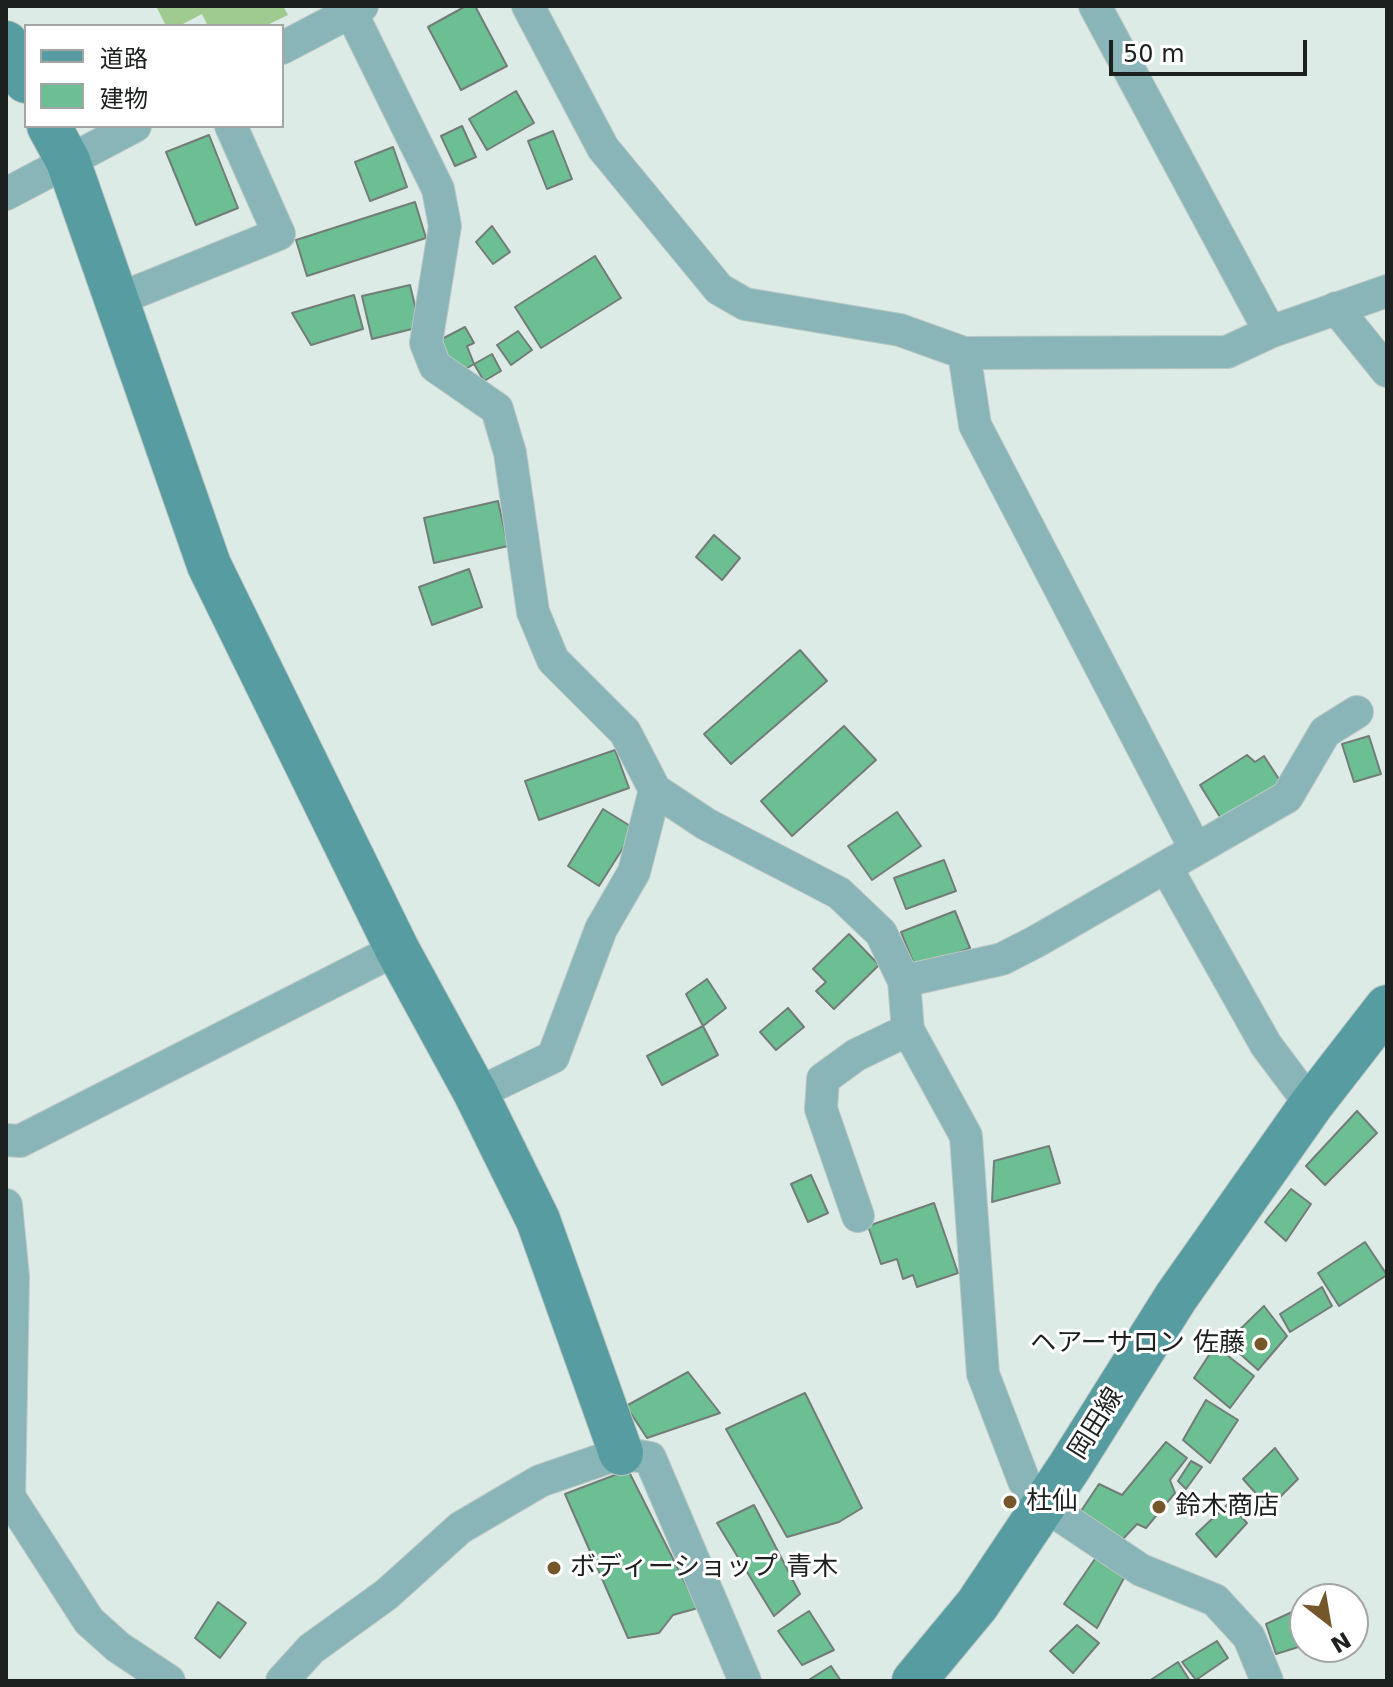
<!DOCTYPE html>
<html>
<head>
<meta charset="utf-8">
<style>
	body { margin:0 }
	#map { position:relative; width:1393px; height:1687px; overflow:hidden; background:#ddebe7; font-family:"DejaVu Sans","Noto Sans JP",sans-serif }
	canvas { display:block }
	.frame { position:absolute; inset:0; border:8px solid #1c2120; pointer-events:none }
	.legend { position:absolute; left:24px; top:24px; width:260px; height:104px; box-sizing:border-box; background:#fff; border:2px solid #a4a6a6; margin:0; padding:10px 14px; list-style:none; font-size:24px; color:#1c2120 }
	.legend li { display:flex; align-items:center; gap:16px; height:40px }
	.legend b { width:40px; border:2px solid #a4a6a6 }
	.north { position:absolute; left:1289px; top:1583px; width:80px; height:80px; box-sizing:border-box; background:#fff; border:2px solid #a4a6a6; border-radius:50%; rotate:149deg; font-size:22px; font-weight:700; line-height:32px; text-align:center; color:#1c2120 }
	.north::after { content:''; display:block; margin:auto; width:28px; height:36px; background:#75572b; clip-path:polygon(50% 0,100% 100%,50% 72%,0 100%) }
	.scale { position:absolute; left:1109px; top:40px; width:198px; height:36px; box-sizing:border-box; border:4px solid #1c2120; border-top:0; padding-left:10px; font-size:24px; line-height:28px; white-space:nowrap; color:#1c2120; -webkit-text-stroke:6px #fff; paint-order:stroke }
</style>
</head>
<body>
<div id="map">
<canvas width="1393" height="1687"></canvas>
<div class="frame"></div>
<ul class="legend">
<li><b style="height:10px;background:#569ca1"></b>道路</li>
<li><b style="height:22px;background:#6cbf92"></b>建物</li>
</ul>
<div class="north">N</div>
<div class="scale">50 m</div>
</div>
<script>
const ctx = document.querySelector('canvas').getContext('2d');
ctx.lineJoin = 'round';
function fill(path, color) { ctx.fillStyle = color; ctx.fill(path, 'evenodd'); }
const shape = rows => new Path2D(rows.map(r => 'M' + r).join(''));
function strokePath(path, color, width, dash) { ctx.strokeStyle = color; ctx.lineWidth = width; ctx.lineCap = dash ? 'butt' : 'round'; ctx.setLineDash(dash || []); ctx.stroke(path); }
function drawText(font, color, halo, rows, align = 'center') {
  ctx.font = font + ' "DejaVu Sans","Noto Sans JP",sans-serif'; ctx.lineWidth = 6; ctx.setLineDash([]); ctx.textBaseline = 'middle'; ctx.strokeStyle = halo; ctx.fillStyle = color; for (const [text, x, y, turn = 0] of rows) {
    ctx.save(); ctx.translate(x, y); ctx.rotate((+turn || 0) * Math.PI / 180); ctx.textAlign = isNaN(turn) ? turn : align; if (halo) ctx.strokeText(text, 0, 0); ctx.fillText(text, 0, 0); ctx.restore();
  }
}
const green = shape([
	[156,6,283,6,288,15,265,26,208,26,202,14,179,26,166,26]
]);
const building = shape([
	[466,6,475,6,507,66,461,90,428,27,466,6],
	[516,91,534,123,487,150,469,119,516,91],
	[462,126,476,157,455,166,441,136,462,126],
	[553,131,572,179,547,189,528,141,553,131],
	[209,135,238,208,196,225,166,152,209,135],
	[393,147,407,187,370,201,355,162,393,147],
	[415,202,426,238,307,276,296,240,415,202],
	[492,226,510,252,493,264,476,242,492,226],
	[595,256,621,298,541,348,515,307,595,256],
	[410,285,420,327,372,339,362,296,410,285],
	[354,295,363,329,311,345,292,313,354,295],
	[465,327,474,343,467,346,474,364,454,376,436,342,465,327],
	[518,331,532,350,511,365,497,345,518,331],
	[492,354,501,371,484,381,474,364,492,354],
	[498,501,508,546,434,563,424,518,498,501],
	[714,535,740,558,722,580,696,557,714,535],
	[469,569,482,607,432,625,419,587,469,569],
	[800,650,827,681,731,764,704,734,800,650],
	[844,726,876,760,792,836,761,801,844,726],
	[1369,736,1381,774,1354,782,1342,744,1369,736],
	[615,750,629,788,539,820,525,781,615,750],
	[1247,755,1255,762,1264,756,1284,787,1225,825,1200,785,1247,755],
	[603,809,635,829,599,886,568,866,603,809],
	[897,812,921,846,872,880,848,846,897,812],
	[944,860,956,891,906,909,894,878,944,860],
	[955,911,970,948,916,969,901,932,955,911],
	[849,934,879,965,834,1009,816,991,826,982,813,969,849,934],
	[707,979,726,1008,703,1026,686,994,707,979],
	[788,1008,804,1027,776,1050,760,1032,788,1008],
	[703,1026,718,1055,662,1085,647,1056,703,1026],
	[1357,1111,1377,1133,1325,1185,1306,1166,1357,1111],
	[1049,1146,1060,1183,992,1202,994,1161,1049,1146],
	[811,1175,828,1213,808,1222,791,1184,811,1175],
	[1291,1189,1311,1204,1286,1241,1265,1222,1291,1189],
	[934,1203,958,1273,917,1287,913,1275,903,1279,897,1259,881,1264,868,1226,934,1203],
	[1365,1242,1387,1275,1339,1306,1318,1273,1365,1242],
	[1322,1287,1332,1306,1290,1332,1280,1314,1322,1287],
	[1264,1306,1287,1336,1258,1370,1227,1342,1264,1306],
	[1215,1346,1254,1376,1230,1408,1194,1378,1215,1346],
	[688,1372,720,1413,647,1438,626,1406,688,1372],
	[805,1393,862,1508,839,1522,787,1537,726,1429,805,1393],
	[1206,1400,1238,1420,1210,1463,1183,1440,1206,1400],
	[1166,1442,1187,1458,1170,1480,1175,1493,1146,1528,1137,1524,1122,1540,1081,1511,1099,1484,1122,1495,1166,1442],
	[1275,1448,1298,1479,1269,1508,1243,1479,1275,1448],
	[1191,1461,1202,1467,1186,1489,1178,1481,1191,1461],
	[628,1470,698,1608,673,1615,659,1633,628,1638,565,1494,628,1470],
	[1229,1503,1247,1523,1216,1557,1196,1534,1229,1503],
	[754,1505,800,1594,774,1616,717,1523,754,1505],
	[1097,1556,1124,1578,1097,1628,1064,1604,1097,1556],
	[218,1602,246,1623,220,1658,195,1638,218,1602],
	[1305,1606,1305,1645,1276,1654,1266,1624,1305,1606],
	[809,1611,834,1650,802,1665,778,1631,809,1611],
	[1077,1625,1099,1643,1073,1673,1050,1651,1077,1625],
	[1217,1641,1228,1658,1196,1680,1182,1662,1217,1641],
	[1178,1662,1190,1681,1149,1681,1178,1662],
	[831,1666,841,1681,807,1681,831,1666]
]);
const street = shape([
	[528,6,603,148,719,289,745,304,900,330,964,353,1227,352,1270,332,1387,291],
	[1095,6,1270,332],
	[351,12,438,189,445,226,426,343,435,366,497,409,510,453,533,612,553,660,625,732,655,790,706,824,839,893,881,933,904,981,908,1030,966,1136,983,1374,1024,1481,1044,1505,1141,1570,1215,1600,1249,1637,1267,1681],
	[282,48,362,6],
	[6,194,135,126],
	[116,300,279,234,231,126],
	[1336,308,1387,371],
	[964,353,975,425,1195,848],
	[1166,867,1266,1045,1311,1105],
	[904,981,1002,959,1037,941,1287,797,1325,732,1357,712],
	[476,1094,553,1057,601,929,634,872,655,790],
	[6,1140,20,1141,397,949],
	[6,1205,13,1277,9,1497],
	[858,1216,821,1109,823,1079,856,1055,908,1030],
	[6,1492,89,1621,118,1647,169,1681],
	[282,1681,311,1649,387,1594,460,1528,540,1481,621,1453,650,1458,745,1681]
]);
const secondary = shape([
	[6,43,26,81],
	[49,126,68,161,209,565,397,949,476,1094,538,1220,621,1453],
	[914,1681,977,1605,1070,1466,1176,1297,1311,1105,1387,1007]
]);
const markers = [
	[1261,1344,8,"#75572b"],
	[1010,1502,8,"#75572b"],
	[1159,1507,8,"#75572b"],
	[554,1568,8,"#75572b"]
];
const poiNames = [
	["ヘアーサロン 佐藤",1245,1344,"right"],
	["杜仙",1026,1502],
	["鈴木商店",1175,1507],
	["ボディーショップ 青木",570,1568]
];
const streetNames = [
	["岡田線",1097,1424,-58]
];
fill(green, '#9fca90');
fill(building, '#6cbf92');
strokePath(building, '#737d77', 2);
strokePath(street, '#bac7c3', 34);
strokePath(secondary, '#bac7c3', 46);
strokePath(street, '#89b5b8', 32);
strokePath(secondary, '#569ca1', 44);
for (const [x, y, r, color] of markers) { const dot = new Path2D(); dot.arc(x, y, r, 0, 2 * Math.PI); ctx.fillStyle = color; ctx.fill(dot); strokePath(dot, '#fff', 3); }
drawText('26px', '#1c2120', '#fff', poiNames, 'left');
drawText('26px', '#1c2120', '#fff', streetNames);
</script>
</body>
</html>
